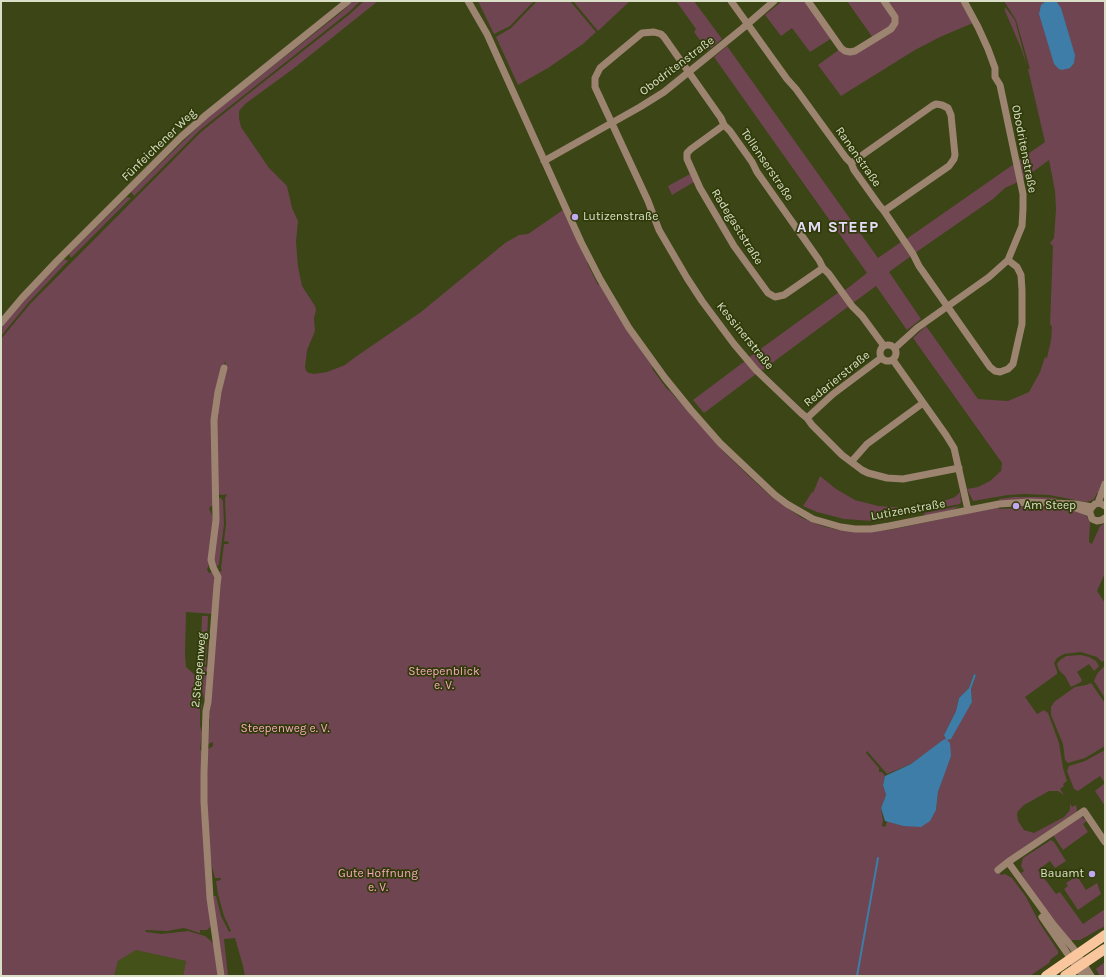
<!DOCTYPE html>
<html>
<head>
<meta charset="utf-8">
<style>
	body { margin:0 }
	#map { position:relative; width:1106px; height:977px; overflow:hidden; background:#3b4516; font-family:Karla,sans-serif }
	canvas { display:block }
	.frame { position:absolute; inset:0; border:2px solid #d9e0c7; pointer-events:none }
</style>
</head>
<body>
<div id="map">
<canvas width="1106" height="977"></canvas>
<div class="frame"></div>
</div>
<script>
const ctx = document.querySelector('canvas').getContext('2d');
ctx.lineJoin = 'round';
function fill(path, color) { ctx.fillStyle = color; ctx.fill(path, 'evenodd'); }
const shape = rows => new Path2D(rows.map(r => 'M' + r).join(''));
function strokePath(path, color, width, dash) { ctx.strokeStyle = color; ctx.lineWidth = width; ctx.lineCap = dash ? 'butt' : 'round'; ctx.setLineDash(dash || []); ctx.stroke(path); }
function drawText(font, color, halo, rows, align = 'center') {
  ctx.font = font + ' Karla,sans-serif'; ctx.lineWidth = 3.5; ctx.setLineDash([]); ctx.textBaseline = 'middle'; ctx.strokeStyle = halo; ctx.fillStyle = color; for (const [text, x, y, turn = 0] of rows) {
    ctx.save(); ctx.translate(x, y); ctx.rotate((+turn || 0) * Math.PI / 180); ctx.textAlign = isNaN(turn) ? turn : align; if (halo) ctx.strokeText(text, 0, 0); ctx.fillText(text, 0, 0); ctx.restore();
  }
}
const built = shape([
	[136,949,186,961,183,976,114,976,118,961]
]);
const green = shape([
	[353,1,360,1,349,12,200,130,134,196,131,192,208,117,339,14],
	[364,1,378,1,293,69,245,104,239,111,239,118,241,127,269,168,287,186,292,208,298,221,296,242,298,267,302,286,315,306,316,310,314,318,315,331,307,350,305,367,306,371,309,373,314,374,327,372,345,365,354,358,421,312,505,243,519,235,528,234,563,210,589,262,587,263,598,285,600,284,652,366,653,370,667,389,670,391,727,455,753,480,773,498,802,518,822,526,839,530,864,532,889,530,999,507,999,509,1021,508,1021,505,1040,505,1069,508,1086,515,1090,523,1089,542,1092,544,1100,526,1105,523,1105,573,1097,591,1105,603,1105,660,1102,662,1097,657,1081,652,1064,654,1057,658,1054,663,1057,671,1057,674,1025,697,1037,714,1044,710,1048,713,1059,743,1063,768,1067,781,1063,784,1064,786,1060,789,1064,795,1058,791,1049,791,1024,805,1018,811,1017,815,1018,821,1024,830,1034,833,1064,817,1070,810,1070,804,1072,807,1076,805,1077,810,1076,812,1011,856,996,869,1001,875,1005,874,1012,878,1026,897,1039,922,1058,951,1058,954,1051,959,1049,963,1030,976,245,976,243,966,235,938,224,939,228,976,223,976,212,896,216,896,221,916,229,932,231,931,224,916,218,894,216,881,221,880,221,878,215,878,212,867,207,830,206,802,208,749,213,746,213,742,208,744,210,719,208,718,219,578,220,571,222,571,221,568,224,544,228,544,229,542,224,541,226,524,225,498,227,494,223,495,217,494,217,418,219,415,217,415,226,367,225,361,217,392,213,505,209,508,214,520,210,560,207,570,209,573,212,572,216,579,214,614,186,612,185,655,186,667,195,675,196,677,202,707,200,709,200,725,202,733,200,749,202,752,206,888,211,926,207,930,200,930,200,933,184,928,167,931,145,930,146,932,162,934,188,931,205,936,211,941,214,945,219,976,183,976,186,961,136,950,118,961,114,976,1,976,1,339,30,304,201,132,247,95,350,14],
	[974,674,976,675,971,689,972,702,964,715,944,735,956,711,959,698,969,688],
	[867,751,887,774,911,764,923,756,950,756,938,792,936,810,903,826,890,822,887,822,885,827,882,826,883,820,881,808,886,795,883,785,885,776,882,772,879,772,879,768,866,753],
	[478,1,534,1,510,26,494,34],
	[537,1,570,1,596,32,583,44,548,68,518,85,496,37,511,28],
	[573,1,630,1,598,31],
	[676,1,694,1,722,39,711,48,708,44,706,46,709,50,708,51,694,32,696,29],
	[782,1,805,1,832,38,810,52,792,28,781,36,765,15],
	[847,1,881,1,890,14,893,23,890,28,873,38],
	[887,1,960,1,973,23,940,37,915,50,841,96,818,65,840,49,850,54,897,24],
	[1004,1,1105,1,1105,478,1099,494,1097,493,1094,499,1090,501,1086,502,1049,495,1025,494,1008,495,973,501,967,489,978,487,990,481,1001,471,1002,463,913,338,926,326,978,399,1008,401,1029,392,1040,372,1045,357,1047,358,1051,340,1052,327,1050,324,1053,246,1050,243,1054,238,1056,209,1055,191,1049,160,1022,180,1018,161,1045,142,1028,69,1030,69,1016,20],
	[1005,7,1015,20,1027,66,1021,48,1005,11],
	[727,46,878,258,901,242,911,256,889,272,921,319,907,330,876,286,853,303,844,291,867,273,714,57],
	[1014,164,1018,182,1005,188,993,199,915,253,905,240],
	[690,174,694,182,672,195,668,186],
	[127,197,131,198,71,258,69,254],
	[64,259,68,261,29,302,1,336,1,328,24,300],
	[839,292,849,306,760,372,748,358],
	[745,361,756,374,704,413,693,400],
	[820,476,836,489,855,500,878,506,905,508,947,500,955,497,960,492,961,502,960,504,906,514,888,519,873,521,844,519,817,512,803,506,812,492,813,493],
	[1014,497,1041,497,1056,498,1057,501,1000,501,999,499],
	[218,498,221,498,223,501,224,524,219,564,217,567,213,563],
	[960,506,952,510,925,516,924,513],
	[202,616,208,616,206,665,200,664],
	[1081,655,1089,657,1096,661,1099,666,1094,671,1089,664,1077,672,1082,680,1081,682,1071,687,1065,676,1059,670,1057,664,1060,660,1066,656],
	[1105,665,1105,698,1094,681,1097,674],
	[200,666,209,667,205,702,198,675,200,674],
	[1091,683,1105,703,1105,746,1085,758,1068,763,1065,760,1063,744,1051,715,1051,707,1054,702,1075,687,1086,685],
	[1105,750,1105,806,1095,791,1105,783,1100,776,1078,791,1074,789,1067,771,1069,766,1085,761],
	[1082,817,1087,821,1083,824,1088,832,1063,850,1053,835,1078,818],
	[1051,840,1054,842,1066,861,1055,868,1050,861,1038,870,1056,894,1060,892,1083,924,1105,909,1105,926,1080,940,1073,940,1071,941,1038,900,1021,873,1024,871,1021,866,1023,858],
	[1077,876,1086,890,1097,883,1101,894,1078,910,1064,889,1068,886,1066,883],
	[1105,962,1105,976,1100,976,1096,969]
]);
const water = shape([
	[1046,1,1056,1,1061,8,1075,55,1074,63,1070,68,1062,70,1059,69,1054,64,1039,14,1041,5],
	[974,674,976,675,971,689,972,702,951,739,947,740,950,743,951,756,938,792,936,810,930,821,921,827,903,826,885,821,881,808,886,795,883,785,885,776,911,764,943,740,946,739,944,735,956,711,959,698,969,688]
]);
const stream = shape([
	[857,976,878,858]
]);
const street = shape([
	[468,1,487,34,581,242,600,279,629,328,665,378,691,410,720,443,775,495,787,504,813,519,841,527,855,529,871,529,889,526,999,504,1029,502,1076,504,1092,507],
	[731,1,787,79,796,89,846,158,851,163,854,170,879,205,884,211,913,254,919,266,990,367,995,371,1000,372,1008,369,1013,364,1022,324,1022,290,1021,275,1017,267,1008,260],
	[808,1,841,48,845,51,850,52,855,51,891,29,895,23,895,17,884,1],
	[724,125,691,149,687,153,687,159,700,188,734,246,768,293,775,297,784,295,823,268],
	[544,161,640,107,664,92,743,28,774,1],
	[851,163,932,106,936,104,942,105,948,108,951,115,955,155,954,159,949,166,884,211],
	[1,323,22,298,57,261,181,137,206,115,348,1],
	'880 353a8 8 0 1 1 16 0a8 8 0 1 1-16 0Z',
	[884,346,862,316,852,306,829,274,823,268,819,260,757,172,752,162,730,131,724,125,721,118,664,37,661,34,654,32,642,33,600,68,595,78,595,87,648,201,659,230,687,278,702,301,734,344,756,370,801,413,807,418,812,425,842,455,862,470,868,473,887,478,903,479,959,468],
	[895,348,917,328,989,277,1008,260,1022,226,1023,209,1023,194,1000,85,995,77,995,68,988,49,978,27,964,1],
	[893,360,946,435,954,448,968,510],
	[807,418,833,394,881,358],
	[852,461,867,444,923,403],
	[1098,503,1105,484],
	[1070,506,1090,513],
	[1105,506,1100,503,1095,504,1090,509,1090,513,1092,519,1097,521,1102,520,1105,518],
	[998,870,1008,862],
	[1042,917,1083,976],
	[221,976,210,898,204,802,204,774,206,711,208,702,217,585,218,577,213,567,211,560,216,520,214,420,218,392,224,368],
	[1091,976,1073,948,1053,924,1008,862,1084,811,1105,842]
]);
const primary = shape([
	[1046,976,1105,935],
	[1065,976,1105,949]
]);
const markers = [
	[575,217,4,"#c2a7f2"],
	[1016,506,4,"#c2a7f2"],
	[1092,874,4,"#c2a7f2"]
];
const streetNames = [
	["Obodritenstraße",677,66,-37],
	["Fünfeichener Weg",159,145,-44],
	["Obodritenstraße",1024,149,79],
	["Ranenstraße",858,157,55],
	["Tollenserstraße",767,165,56],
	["Radegaststraße",737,227,58],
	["Kessinerstraße",745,336,51],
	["Redarierstraße",837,379,-39],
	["Lutizenstraße",908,510,-10],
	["2.Steepenweg",199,670,-85]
];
const poiNames = [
	["Lutizenstraße",583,217],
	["Am Steep",1024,506],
	["Bauamt",1084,874,"right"]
];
const parkNames = [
	["Steepenblick",444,672],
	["e. V.",444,686],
	["Steepenweg e. V.",285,729],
	["Gute Hoffnung",378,874],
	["e. V.",378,888]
];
const districtNames = [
	["AM STEEP",838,227]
];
fill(built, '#445118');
fill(green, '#6e4551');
fill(water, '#3d7da8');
strokePath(stream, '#3d7da8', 2);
strokePath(street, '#9d8470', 7);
strokePath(primary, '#f9c69d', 10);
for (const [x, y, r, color] of markers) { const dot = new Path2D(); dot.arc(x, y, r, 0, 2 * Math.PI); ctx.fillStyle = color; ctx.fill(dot); strokePath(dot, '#313b0a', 1.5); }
drawText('12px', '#d9e0c7', '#313b0a', streetNames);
drawText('12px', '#d9e0c7', '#313b0a', poiNames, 'left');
drawText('12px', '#f9a9c0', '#313b0a', parkNames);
ctx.letterSpacing = '1px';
drawText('bold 16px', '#e5dbf8', '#313b0a', districtNames);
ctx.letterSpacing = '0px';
</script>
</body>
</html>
